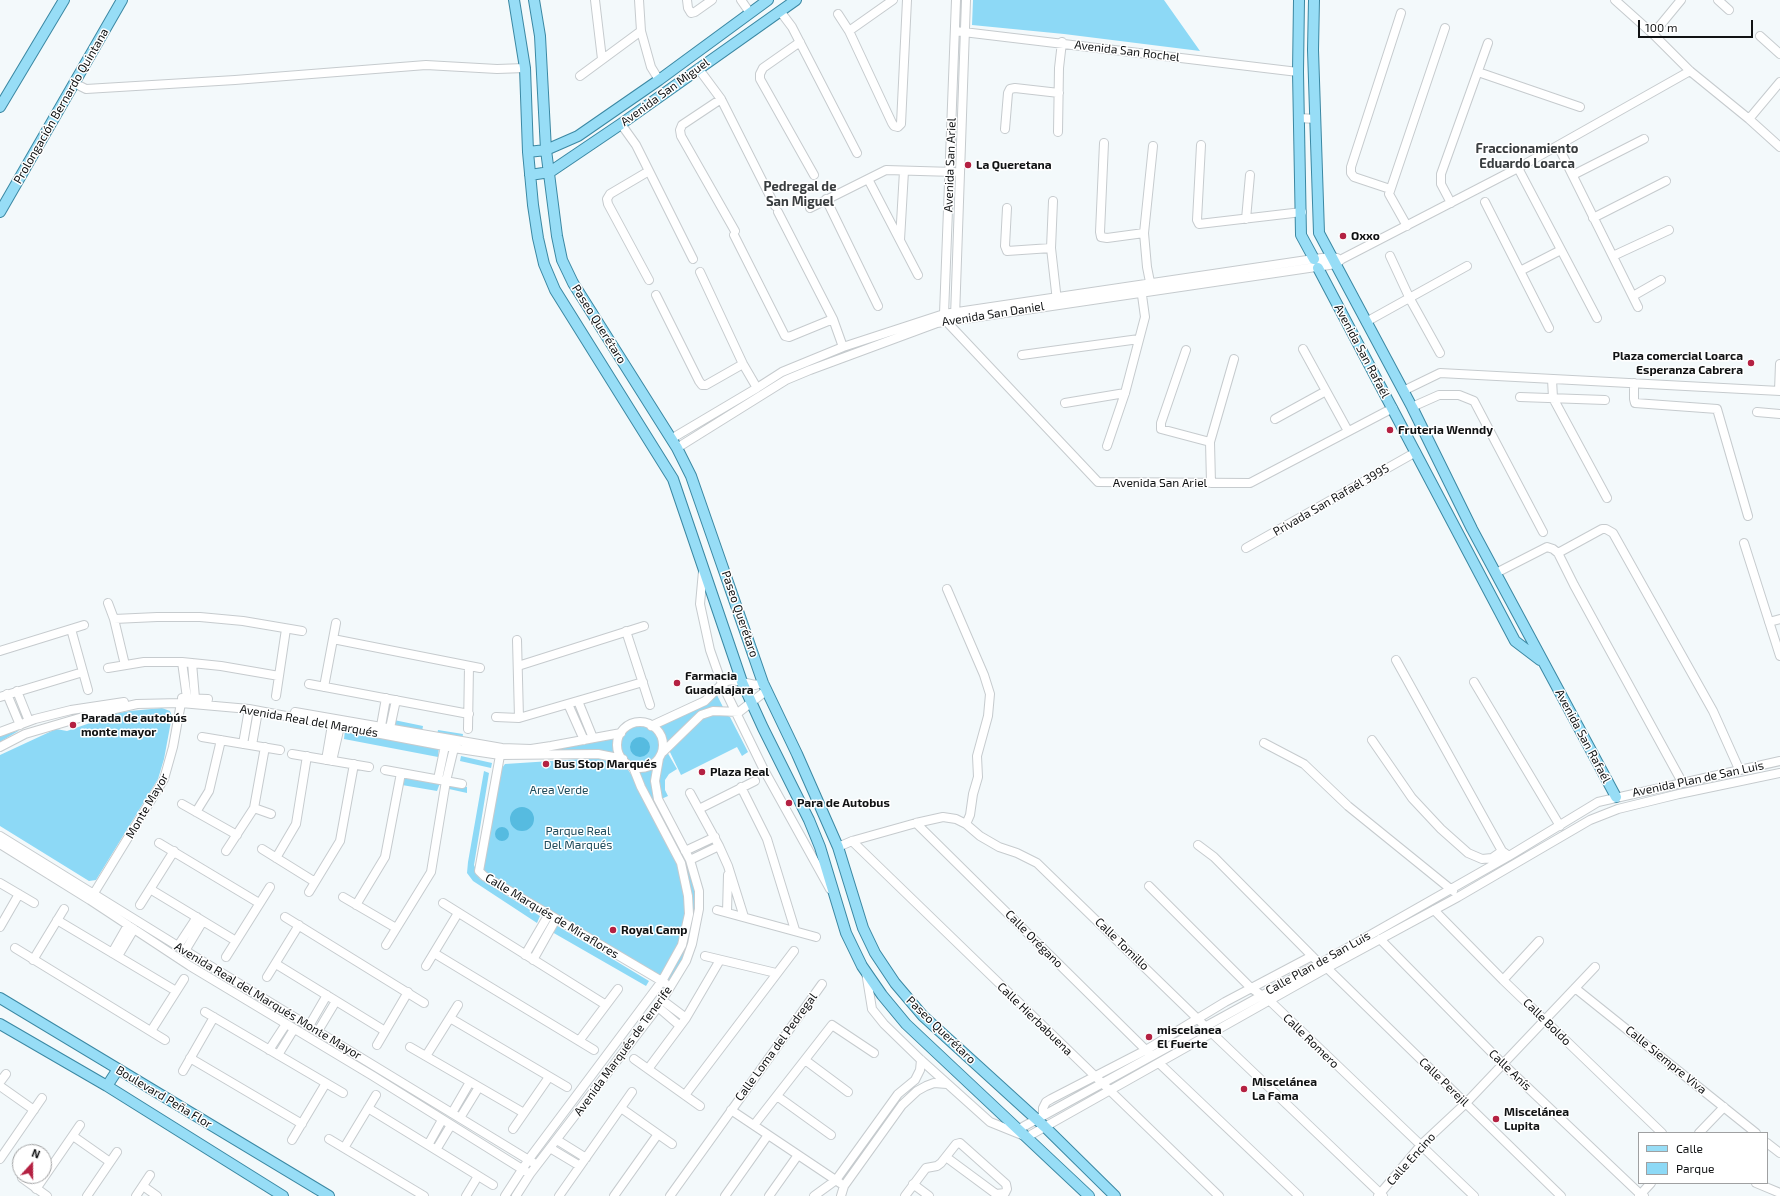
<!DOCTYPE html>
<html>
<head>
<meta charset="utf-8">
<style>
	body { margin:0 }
	#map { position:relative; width:1780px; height:1196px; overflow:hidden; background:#f3f9fb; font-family:"Exo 2",sans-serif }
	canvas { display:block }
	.legend { position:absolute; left:1638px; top:1132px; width:130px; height:52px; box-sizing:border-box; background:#fff; border:1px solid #9fa0a1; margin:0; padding:5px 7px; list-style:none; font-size:12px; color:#101213 }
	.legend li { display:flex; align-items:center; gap:8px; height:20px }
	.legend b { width:20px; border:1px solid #9fa0a1 }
	.north { position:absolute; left:12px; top:1144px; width:40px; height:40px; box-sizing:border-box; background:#fff; border:1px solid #9fa0a1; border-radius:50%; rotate:21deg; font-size:11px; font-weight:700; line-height:16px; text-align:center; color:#101213 }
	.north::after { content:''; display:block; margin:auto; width:14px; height:18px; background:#b42142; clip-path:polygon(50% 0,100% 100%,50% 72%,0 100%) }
	.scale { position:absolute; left:1638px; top:20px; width:115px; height:18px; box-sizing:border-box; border:2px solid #101213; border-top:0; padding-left:5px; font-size:12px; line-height:14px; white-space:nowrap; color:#101213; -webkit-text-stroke:3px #fff; paint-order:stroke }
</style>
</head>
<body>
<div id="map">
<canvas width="1780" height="1196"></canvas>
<ul class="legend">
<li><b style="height:5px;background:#97ddf6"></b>Calle</li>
<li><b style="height:11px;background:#8dd9f6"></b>Parque</li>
</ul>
<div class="north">N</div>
<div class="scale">100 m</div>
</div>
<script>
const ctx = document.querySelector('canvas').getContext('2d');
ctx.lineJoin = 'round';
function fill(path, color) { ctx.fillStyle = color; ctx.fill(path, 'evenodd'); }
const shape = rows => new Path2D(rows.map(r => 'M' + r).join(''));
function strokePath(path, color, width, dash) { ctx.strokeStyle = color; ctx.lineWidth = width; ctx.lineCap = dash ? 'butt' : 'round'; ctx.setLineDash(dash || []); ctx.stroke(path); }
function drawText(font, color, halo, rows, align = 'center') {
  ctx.font = font + ' "Exo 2",sans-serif'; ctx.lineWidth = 3; ctx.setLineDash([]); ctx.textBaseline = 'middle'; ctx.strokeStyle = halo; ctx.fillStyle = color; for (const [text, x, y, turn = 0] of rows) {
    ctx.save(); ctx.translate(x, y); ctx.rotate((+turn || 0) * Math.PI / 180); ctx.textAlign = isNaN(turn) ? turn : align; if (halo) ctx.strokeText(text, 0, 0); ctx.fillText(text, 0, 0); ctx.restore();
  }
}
const green = shape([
	[973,0,1164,0,1200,51,1064,34,972,25],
	[717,695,724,709,714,709,666,745,663,734,655,725],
	[162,708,170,711,172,716,164,759,158,779,96,880,89,881,0,826,0,755,56,729,67,731,90,723,96,717,130,711],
	[724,714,730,717,748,752,742,756,737,747,681,775,668,748,701,716],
	[394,720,423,726,422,732,393,726],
	'620 746a20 20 0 1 1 40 0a20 20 0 1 1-40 0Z',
	[20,730,0,742,0,736],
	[345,730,439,747,438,757,344,739],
	[438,730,463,734,462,740,437,735],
	[615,737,613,742,614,753,598,751,503,754],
	[666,750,677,769,669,774,665,780,665,790,668,796,659,800,656,791,660,758],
	[461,756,492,763,491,768,460,761],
	[597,758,626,767,640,787,680,864,688,897,681,945,662,981,479,870,502,768,505,764],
	[658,761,653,780,689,860,697,891,691,944,671,984,664,980,689,915,687,881,635,769,642,770,653,766],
	[484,771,489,773,474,865,480,879,540,916,537,923,473,881,467,873,468,862],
	[403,776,440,783,437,791,402,785],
	[450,784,467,787,467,793,449,789],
	[556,925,649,981,646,986,552,932]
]);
const water = shape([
	'630 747a10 10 0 1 1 20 0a10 10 0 1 1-20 0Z',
	'510 819a12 12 0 1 1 24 0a12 12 0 1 1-24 0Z',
	'495 834a7 7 0 1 1 14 0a7 7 0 1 1-14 0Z'
]);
const minor = shape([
	[595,0,602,59],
	[639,0,641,31,651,67,659,80],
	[687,0,688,8,691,13,695,12,712,0],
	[741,0,750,13],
	[956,0,944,314,946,321,1098,482,1250,483,1393,408],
	[1615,0,1653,34,1690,71,1749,119,1780,147],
	[1718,0,1729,10],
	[780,11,792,27,857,153],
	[838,14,849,31,892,123,894,126,898,127,901,124,907,0],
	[849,31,893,0],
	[955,31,1298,72],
	[1653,34,1681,0],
	[1760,36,1780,54],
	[800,42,763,68,760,74,760,79,814,175],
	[698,68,721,99,775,206],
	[1478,72,1580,107],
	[580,76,641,31],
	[74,83,86,89,235,80,426,65,497,69,525,68],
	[721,99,682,125,680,130,681,136,735,231],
	[1299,118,1316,119],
	[1749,119,1780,82],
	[621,124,636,145,693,259],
	[1005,129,1008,93,1010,89,1015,88,1059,93],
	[1058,132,1059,68,1062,42],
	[1104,143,1100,232,1101,237,1107,238,1144,233],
	[1201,145,1197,220,1199,224,1302,212],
	[1558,146,1638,307],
	[1518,168,1597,318],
	[1573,175,1644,139],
	[868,179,918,275],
	[1390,189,1354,177,1351,173,1351,167,1401,13],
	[826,199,878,306],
	[1053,201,1051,248,1057,301],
	[1485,202,1549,328],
	[1451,203,1441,184,1441,174,1488,43],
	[810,208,886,170,954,172],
	[1007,208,1005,246,1007,251,1051,248],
	[778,212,833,319,843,347],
	[1593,218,1666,181],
	[1246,219,1250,175],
	[1407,226,1389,194,1445,28],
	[734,235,785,336,789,337,833,319],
	[900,240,904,171],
	[1390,256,1410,299,1440,353],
	[1613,256,1669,230],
	[1520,271,1561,250],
	[700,272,743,364,757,388],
	[649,280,608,204,607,199,610,194,649,171],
	[1151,287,1147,267,1144,233,1153,146],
	[656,295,699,381,702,385,706,385,743,364],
	[1633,296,1661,280],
	[955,317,966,0],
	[1366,322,1467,266],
	[1303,349,1348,431],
	[1186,350,1161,423,1161,429,1210,442],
	[1022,355,1139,339],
	[1552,379,1553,398,1607,498],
	[1634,383,1634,399,1635,403,1717,409,1748,516],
	[1403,391,1440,373,1780,391],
	[1779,391,1780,364],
	[1520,397,1605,400],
	[1065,403,1125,393],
	[1412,407,1439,395,1459,395,1474,401,1543,532],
	[1757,412,1780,414],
	[1275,419,1326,391],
	[671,439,757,388,782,372,843,347,944,314,1314,259,1331,257,1337,258],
	[1107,446,1125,393,1145,317,1141,288],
	[677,448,786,380,810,370,937,323,1336,264,1342,259,1518,168,1690,71],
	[1211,483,1210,442,1234,359],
	[1744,543,1780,656],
	[1246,548,1416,452],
	[1558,553,1602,529,1606,529,1613,533,1713,711,1739,769],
	[703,571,700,604,710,650,722,684,764,770,830,889],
	[1496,573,1547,547,1553,549,1558,553,1574,585,1682,782],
	[947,589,984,675,990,694,988,716,977,756,978,777,973,794,970,815,966,824],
	[108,603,114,619,125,665],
	[114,619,157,617,200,617,243,621,302,631],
	[1769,622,1780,619],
	[71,629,88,690],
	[626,631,650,705],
	[333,639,480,668],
	[517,640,519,718],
	[0,651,84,625],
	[1396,660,1502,851,1509,856],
	[182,662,187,698],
	[192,663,195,698],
	[518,666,644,626],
	[108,668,144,662,182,662,221,666,279,676],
	[1474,682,1560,826],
	[309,684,469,714],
	[324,687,336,623],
	[17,691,29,721],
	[7,694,20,725],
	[276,696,286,629],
	[0,697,83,672],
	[182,698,208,699],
	[578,701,593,738],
	[568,704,584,740],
	[295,712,502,748,531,749,551,746,621,733],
	[496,717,519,718,643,682],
	'617 745a23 23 0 1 1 46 0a23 23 0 1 1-46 0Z',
	[381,726,386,698],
	[651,726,705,701,722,684,727,681,733,680,755,685,763,683],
	[390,728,396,700],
	[468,729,469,666],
	[0,732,35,719,71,710,124,702],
	[202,737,280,750],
	[1372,740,1412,798,1441,829,1468,853,1482,859,1492,858,1502,851],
	[1264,743,1304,764,1348,806,1453,891],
	[243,744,249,709],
	[252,745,258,711],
	[0,747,25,734,93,714,137,704,181,703,249,709,460,749,500,755,598,754,623,759],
	[501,750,479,871,484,876,665,983],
	[663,752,701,715,713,711,739,712,767,690],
	[292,754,369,767],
	[326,760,332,725],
	[332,761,340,726],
	[385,770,462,784],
	[438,779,445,746],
	[741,787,767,839,795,930],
	[690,793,719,846,728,866,744,917],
	[182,804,237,835],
	[254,808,271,814],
	[699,809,755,781],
	[196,812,209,791,221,740],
	[916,823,1152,1056],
	[0,836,189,953,537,1165],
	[852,841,1219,1196],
	[159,843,259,903],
	[0,844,90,900,190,966,373,1076,530,1174],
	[1198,845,1214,857,1315,959],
	[838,847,852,841,916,823,943,817,956,819,966,824,980,836,999,847,1017,853,1037,863,1206,1027],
	[262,849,315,882],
	[226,851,254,808,265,747],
	[685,851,715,837],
	[276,858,296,824,307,756],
	[690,860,719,846],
	[0,883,34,903],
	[1149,886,1251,988,1270,1001,1474,1196],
	[150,889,236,941],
	[309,892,340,841,354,764],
	[343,897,396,928],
	[91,898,164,779,173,747,181,703],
	[443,903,606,1005],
	[140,905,174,851],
	[356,905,385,857,401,773],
	[717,910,816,937],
	[1434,910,1503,980,1662,1133],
	[727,912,728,875],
	[285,917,424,1003],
	[57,920,176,991],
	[0,927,19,894],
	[1380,939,1503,1064,1640,1194,1644,1196],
	[386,945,431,872,446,781,454,748],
	[178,946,197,917],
	[15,948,165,1040],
	[185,951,203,921],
	[112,953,128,925],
	[434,953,594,1050],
	[525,955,549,914],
	[118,956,134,929],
	[705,956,776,973],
	[226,957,270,887],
	[33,960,64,909],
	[533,960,556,919],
	[276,964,385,1031],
	[426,966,458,913],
	[1327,968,1561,1196],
	[866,972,872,1009,884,1024,921,1060,990,1122,1027,1137,1327,968,1458,897,1590,820,1618,809,1679,794,1780,773],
	[267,977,299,925],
	[1503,980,1539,941],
	[1575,988,1756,1133],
	[662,1000,686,1018],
	[658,1007,680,1026],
	[205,1012,343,1093],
	[450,1018,567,1087],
	[309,1026,327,995],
	[151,1031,184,979],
	[318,1031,336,1001],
	[1213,1034,1383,1196],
	[579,1041,618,989],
	[377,1045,408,992],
	[410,1047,524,1113],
	[269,1050,286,1024],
	[278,1055,294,1029],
	[426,1056,458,1005],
	[190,1058,302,1124],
	[634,1059,700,1106],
	[805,1060,848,1092],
	[1159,1063,1299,1196],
	[648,1069,686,1018,720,960],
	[183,1071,214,1017],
	[0,1082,6,1074],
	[0,1086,34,1110],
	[685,1095,794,951],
	[777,1096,831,1135],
	[368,1108,493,1185],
	[621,1108,672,1144],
	[731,1110,840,1183],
	[452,1113,470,1082],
	[1043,1115,1043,1108,1046,1102,1051,1099,1146,1050,1225,1002,1312,956],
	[460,1118,479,1087],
	[754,1125,832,1025,874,1053],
	[513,1129,549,1077],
	[1019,1129,1321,963,1509,856,1598,802,1780,761],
	[1699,1133,1724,1107],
	[73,1136,110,1162],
	[329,1139,424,1196],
	[292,1140,326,1083],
	[557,1140,586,1158],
	[1767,1143,1780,1153],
	[428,1145,442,1120],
	[344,1148,376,1095],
	[550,1148,580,1166],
	[436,1150,451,1125],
	[0,1159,42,1098],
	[22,1178,47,1196],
	[1756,1183,1780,1193],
	[913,1184,929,1196],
	[143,1186,157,1196],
	[36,1189,80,1125],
	[87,1196,117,1152],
	[136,1196,150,1175],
	[466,1196,478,1176],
	[505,1196,529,1159,662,981,682,945,689,914,688,896,681,863,641,787,633,767],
	[516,1196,530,1174,658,1007,686,961,692,944,699,909,699,891,690,860,658,799,655,781,659,758],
	[559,1196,632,1092],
	[614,1196,658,1134],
	[670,1196,822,984],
	[725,1196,768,1135],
	[769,1196,798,1155],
	[814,1196,836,1180,898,1094,915,1080,920,1070,921,1060],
	[841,1196,844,1186,902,1105,917,1091,926,1086,934,1083,947,1084],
	[905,1196,926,1168,937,1166,941,1163,956,1144,960,1143,1006,1184,1007,1189,1005,1193,996,1194,946,1157],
	[1378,1196,1421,1145,1466,1103,1595,967],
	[1639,1196,1651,1183]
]);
const major = shape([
	[514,0,525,68,528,152,533,205,538,238,544,264,555,290,673,479,742,682,763,728,809,820,820,847,846,933,862,966,882,995,906,1024,1089,1196],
	[534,0,540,36,546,150,557,236,562,260,573,283,677,448,691,476,763,683,797,754,838,847,863,928,875,953,895,983,923,1016,1045,1127,1115,1196],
	[1299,0,1298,72,1301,235,1314,259],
	[1314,0,1313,50,1319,233,1412,407,1472,529,1616,797],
	[0,107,64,0],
	[528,152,546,150,578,136,659,80,768,0],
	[530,175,550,172,621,124,796,0],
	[0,212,122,0],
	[1318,268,1515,641,1540,660],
	[0,998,329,1196],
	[0,1024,107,1086,283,1196],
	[107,1086,118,1069]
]);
const markers = [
	[968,165,4,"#b42142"],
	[1343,236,4,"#b42142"],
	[1751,363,4,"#b42142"],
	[1390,430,4,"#b42142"],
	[677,683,4,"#b42142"],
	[73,725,4,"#b42142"],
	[546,764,4,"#b42142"],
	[702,772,4,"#b42142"],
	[789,803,4,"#b42142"],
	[613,930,4,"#b42142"],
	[1149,1037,4,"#b42142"],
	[1244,1089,4,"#b42142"],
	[1496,1119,4,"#b42142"]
];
const streetNames = [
	["Avenida San Rochel",1127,51,7],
	["Avenida San Miguel",665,92,-36],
	["Prolongación Bernardo Quintana",61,106,-60],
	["Avenida San Ariel",950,165,-88],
	["Avenida San Daniel",993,314,-9],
	["Paseo Querétaro",599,324,58],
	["Avenida San Rafaél",1362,351,62],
	["Avenida San Ariel",1160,483],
	["Privada San Rafaél 3995",1331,500,-30],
	["Paseo Querétaro",740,614,71],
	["Avenida Real del Marqués",309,721,10],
	["Avenida San Rafaél",1583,736,62],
	["Avenida Plan de San Luis",1698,779,-12],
	["Monte Mayor",147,806,-60],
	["Calle Marqués de Miraflores",552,916,31],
	["Calle Orégano",1034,939,45],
	["Calle Tomillo",1122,944,44],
	["Calle Plan de San Luis",1318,963,-29],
	["Avenida Real del Marqués Monte Mayor",268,1001,31],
	["Calle Hierbabuena",1035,1019,44],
	["Calle Boldo",1547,1022,44],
	["Paseo Querétaro",941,1030,44],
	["Calle Romero",1311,1041,44],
	["Calle Loma del Pedregal",776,1047,-54],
	["Avenida Marqués de Tenerife",623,1051,-54],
	["Calle Siempre Viva",1666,1060,39],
	["Calle Anís",1510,1070,44],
	["Calle Perejil",1444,1082,44],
	["Boulevard Peña Flor",164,1097,31],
	["Calle Encino",1411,1159,-48]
];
const poiNames = [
	["La Queretana",976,165],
	["Oxxo",1351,236],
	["Plaza comercial Loarca",1743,356,"right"],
	["Esperanza Cabrera",1743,370,"right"],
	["Fruteria Wenndy",1398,430],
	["Farmacia",685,676],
	["Guadalajara",685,690],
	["Parada de autobús",81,718],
	["monte mayor",81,732],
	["Bus Stop Marqués",554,764],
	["Plaza Real",710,772],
	["Para de Autobus",797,803],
	["Royal Camp",621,930],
	["miscelanea",1157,1030],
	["El Fuerte",1157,1044],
	["Miscelánea",1252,1082],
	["La Fama",1252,1096],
	["Miscelánea",1504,1112],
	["Lupita",1504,1126]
];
const parkNames = [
	["Area Verde",559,790],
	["Parque Real",578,831],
	["Del Marqués",578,845]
];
const neighbourhoodNames = [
	["Fraccionamiento",1527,149],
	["Eduardo Loarca",1527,164],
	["Pedregal de",800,187],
	["San Miguel",800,202]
];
fill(green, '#8dd9f6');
fill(water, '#56bbe0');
strokePath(minor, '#c6cbce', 10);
strokePath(major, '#3b88a3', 12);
strokePath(minor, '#fff', 8);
strokePath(major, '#97ddf6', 10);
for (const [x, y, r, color] of markers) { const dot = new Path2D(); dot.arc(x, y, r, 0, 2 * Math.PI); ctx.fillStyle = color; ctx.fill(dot); strokePath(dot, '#fff', 1.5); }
drawText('12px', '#101213', '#fff', streetNames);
drawText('bold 12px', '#101213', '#fff', poiNames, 'left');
drawText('12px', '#214d5d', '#fff', parkNames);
drawText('bold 13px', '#393d3f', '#fff', neighbourhoodNames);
</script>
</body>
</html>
